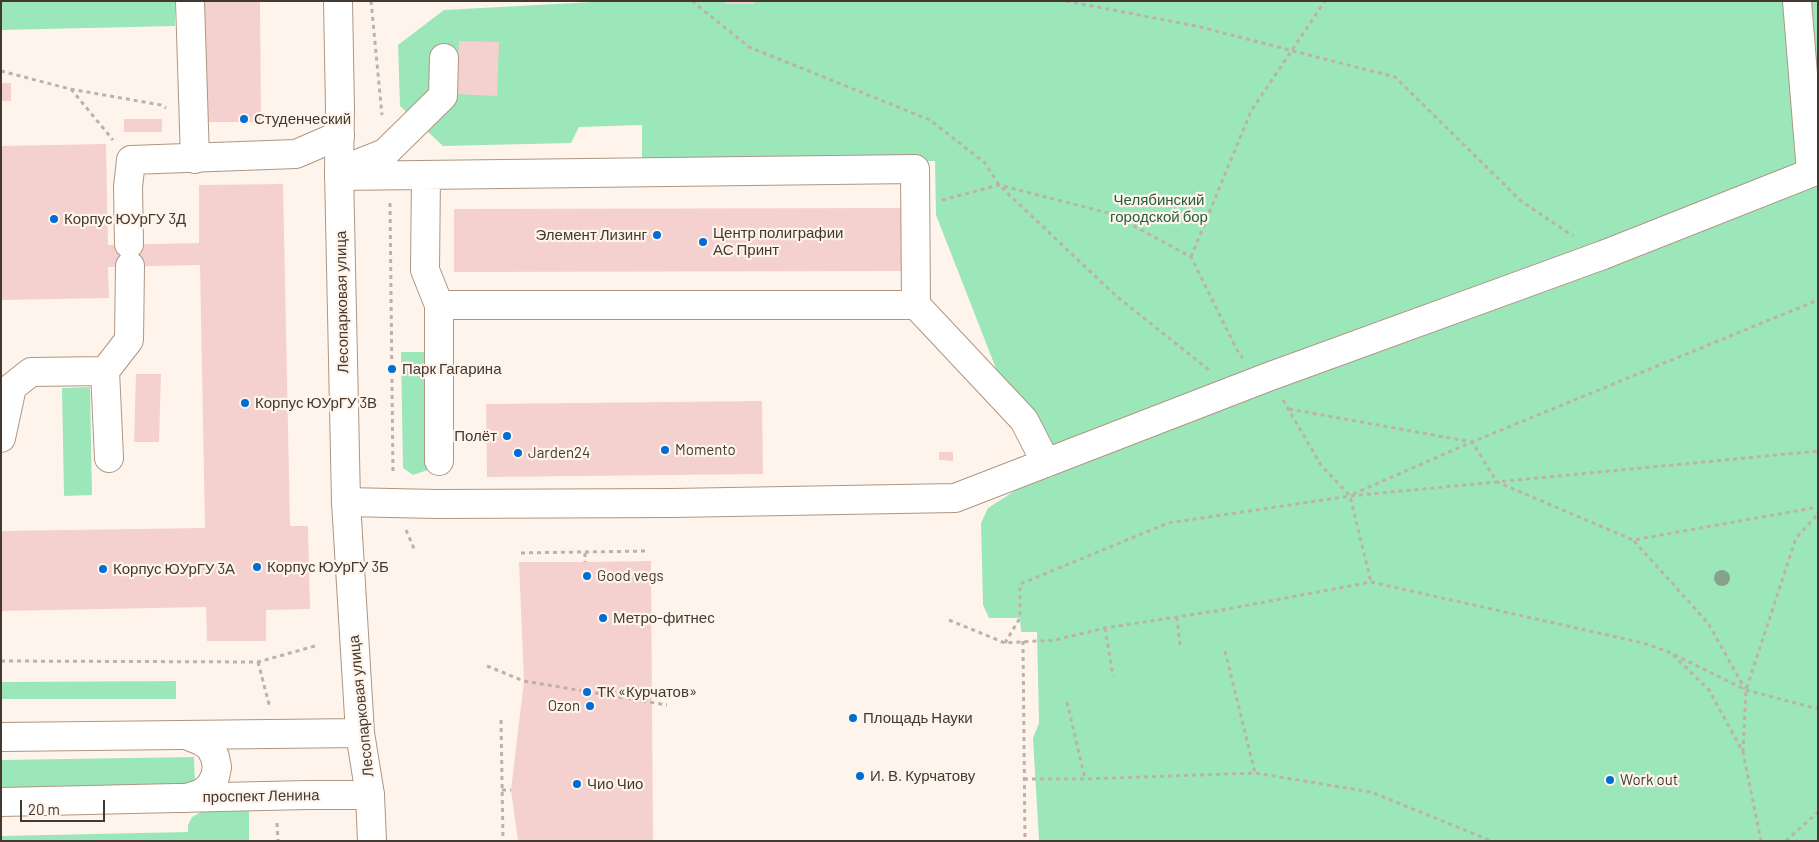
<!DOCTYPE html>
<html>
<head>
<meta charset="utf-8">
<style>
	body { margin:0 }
	#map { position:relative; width:1819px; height:842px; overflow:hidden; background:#fff4eb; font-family:Barlow,sans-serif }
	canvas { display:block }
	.frame { position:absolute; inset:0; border:2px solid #433930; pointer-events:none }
	.scale { position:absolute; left:20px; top:800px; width:85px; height:22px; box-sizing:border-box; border:2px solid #433930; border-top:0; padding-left:6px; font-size:15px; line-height:18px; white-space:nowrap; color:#433930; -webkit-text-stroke:4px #fff4eb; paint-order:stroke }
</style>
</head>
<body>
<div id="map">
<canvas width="1819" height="842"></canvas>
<div class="frame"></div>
<div class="scale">20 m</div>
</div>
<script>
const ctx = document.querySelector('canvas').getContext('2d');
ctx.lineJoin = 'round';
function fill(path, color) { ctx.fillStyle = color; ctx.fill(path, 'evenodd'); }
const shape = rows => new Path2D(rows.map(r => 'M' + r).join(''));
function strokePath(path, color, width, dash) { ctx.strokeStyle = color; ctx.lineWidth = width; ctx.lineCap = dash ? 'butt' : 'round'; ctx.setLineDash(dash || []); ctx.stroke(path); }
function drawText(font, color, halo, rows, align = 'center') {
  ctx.font = font + ' Barlow,sans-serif'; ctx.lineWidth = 4.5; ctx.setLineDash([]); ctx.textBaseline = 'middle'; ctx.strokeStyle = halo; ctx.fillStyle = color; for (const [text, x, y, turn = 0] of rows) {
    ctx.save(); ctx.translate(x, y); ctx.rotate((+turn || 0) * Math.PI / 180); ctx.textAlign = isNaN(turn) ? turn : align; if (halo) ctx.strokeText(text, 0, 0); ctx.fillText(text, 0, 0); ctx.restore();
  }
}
const green = shape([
	[1,1,175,1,175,26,1,30],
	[611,1,1818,1,1818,841,1039,841,1033,738,1039,723,1037,632,1021,632,1020,618,989,618,983,605,981,523,988,508,1038,476,936,215,935,161,642,158,642,125,579,127,571,143,443,146,400,106,398,45,444,10],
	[401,352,427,352,428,470,413,475,403,468],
	[90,387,92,495,64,496,62,388],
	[176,681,176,699,1,699,1,682],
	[194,757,195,785,1,788,1,760],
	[249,811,249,841,1,841,1,836,188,832,188,825,192,817,201,812]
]);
const building = shape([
	[201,1,260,1,261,122,202,122],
	[725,1,754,1,754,4,725,4],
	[459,41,499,42,497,96,457,94],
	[1,83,11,83,11,101,1,101],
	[124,119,162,119,162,132,124,132],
	[106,144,108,245,199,243,199,185,283,184,290,526,308,526,310,609,266,610,266,641,207,641,206,607,1,611,1,531,205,528,200,265,108,267,109,298,1,300,1,146],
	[903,208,903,271,454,272,454,209],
	[136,374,161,374,159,442,134,442],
	[762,401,763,474,487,477,486,404],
	[939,452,953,452,953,461,939,460],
	[651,561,653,841,518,841,511,790,524,681,519,562,585,562]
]);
const path = shape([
	[371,1,382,115],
	[692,1,749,47,930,120,985,163,999,185,1115,295,1209,370],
	[1066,1,1196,26,1395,77,1521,201,1573,236],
	[1,71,70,89,161,105,166,108],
	[71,89,113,140],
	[942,200,999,185,1112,214,1191,257,1239,354,1243,358],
	[390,203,393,474],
	[1191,257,1251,111,1325,1],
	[1283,400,1321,465,1350,496,1371,582],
	[1289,409,1472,442,1497,482,1633,540,1818,507],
	[1353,494,1472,442,1818,300],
	[406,530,415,551],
	[1634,541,1708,623,1745,689],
	[521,553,648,551],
	[585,553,585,562],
	[1177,617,1180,645],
	[949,620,1005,643,1055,640,1105,628,1222,610,1371,582,1643,643,1669,652,1746,690,1818,709],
	[1105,628,1113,676],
	[1023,641,1025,841],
	[1005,643,1020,618,1020,584,1168,523,1350,496,1818,451],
	[1225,651,1255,773],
	[1673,655,1709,690,1743,752,1761,841],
	[1,661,258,662,315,646],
	[258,662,270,708],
	[487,666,524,681,667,705],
	[1067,702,1085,779],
	[501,720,503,841],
	[1743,752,1746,690,1796,538,1818,514],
	[1024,779,1085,779,1255,773,1371,792,1492,841],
	[502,790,511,790],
	[277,823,278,841],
	[1786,841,1818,812]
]);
const minor = shape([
	[190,1,195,159],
	[1797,1,1811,172],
	[342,170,385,153,443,96,444,58],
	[426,175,425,270,439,305,439,461],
	[339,176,915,169,916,305],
	[129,244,128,187,131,160,296,154,340,135],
	[439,305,916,305,1024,420,1046,463],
	[105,371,109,458],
	[1,438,12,387,31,372,105,371,129,340,130,266],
	[346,502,437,504,673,503,955,498,1268,377,1603,255,1818,170],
	[370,795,372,841]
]);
const major = shape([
	[186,735,201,741,210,747,215,757,217,767,215,777,210,786,202,793,187,798],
	[1,737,360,733],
	[1,802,308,795,370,795,360,733,346,502,339,171,340,109,338,1]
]);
const trees = [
	[1722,578]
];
const markers = [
	[244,119,5,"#006dd5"],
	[54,219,5,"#006dd5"],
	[657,235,5,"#006dd5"],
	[703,242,5,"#006dd5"],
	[392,369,5,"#006dd5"],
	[245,403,5,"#006dd5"],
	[507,436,5,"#006dd5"],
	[665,450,5,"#006dd5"],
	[518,453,5,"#006dd5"],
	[257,567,5,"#006dd5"],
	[103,569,5,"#006dd5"],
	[587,576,5,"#006dd5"],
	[603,618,5,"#006dd5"],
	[587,692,5,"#006dd5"],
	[590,706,5,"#006dd5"],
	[853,718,5,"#006dd5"],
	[860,776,5,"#006dd5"],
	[1610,780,5,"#006dd5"],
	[577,784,5,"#006dd5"]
];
const poiNames = [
	["Студенческий",254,119],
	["Корпус ЮУрГУ 3Д",64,219],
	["Центр полиграфии",713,233],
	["АС Принт",713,250],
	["Элемент Лизинг",647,235,"right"],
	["Парк Гагарина",402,369],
	["Корпус ЮУрГУ 3В",255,403],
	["Полёт",497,436,"right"],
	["Momento",675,450],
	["Jarden24",528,453],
	["Корпус ЮУрГУ 3Б",267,567],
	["Корпус ЮУрГУ 3А",113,569],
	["Good vegs",597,576],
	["Метро-фитнес",613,618],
	["ТК «Курчатов»",597,692],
	["Ozon",580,706,"right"],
	["Площадь Науки",863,718],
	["И. В. Курчатову",870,776],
	["Work out",1620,780],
	["Чио Чио",587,784]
];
const parkNames = [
	["Челябинский",1159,200],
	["городской бор",1159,217]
];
const streetNames = [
	["Лесопарковая улица",342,302,-91],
	["Лесопарковая улица",361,706,-96],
	["проспект Ленина",261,796,-1]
];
fill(green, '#9ce7b9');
fill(building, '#f4d1ce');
strokePath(minor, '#ae9683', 30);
strokePath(major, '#ae9683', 30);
strokePath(path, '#bdb2a9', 3, [4, 4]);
strokePath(minor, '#fff', 28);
strokePath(major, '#fff', 28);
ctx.fillStyle = '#86a28c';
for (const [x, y] of trees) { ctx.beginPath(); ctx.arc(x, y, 8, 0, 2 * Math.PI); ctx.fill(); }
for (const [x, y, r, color] of markers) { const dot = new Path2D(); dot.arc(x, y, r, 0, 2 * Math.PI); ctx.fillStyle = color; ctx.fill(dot); strokePath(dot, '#fff4eb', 2); }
drawText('15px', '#433930', '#fff4eb', poiNames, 'left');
drawText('15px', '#235f3e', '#fff4eb', parkNames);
drawText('15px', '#433930', '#fff4eb', streetNames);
</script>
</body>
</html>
